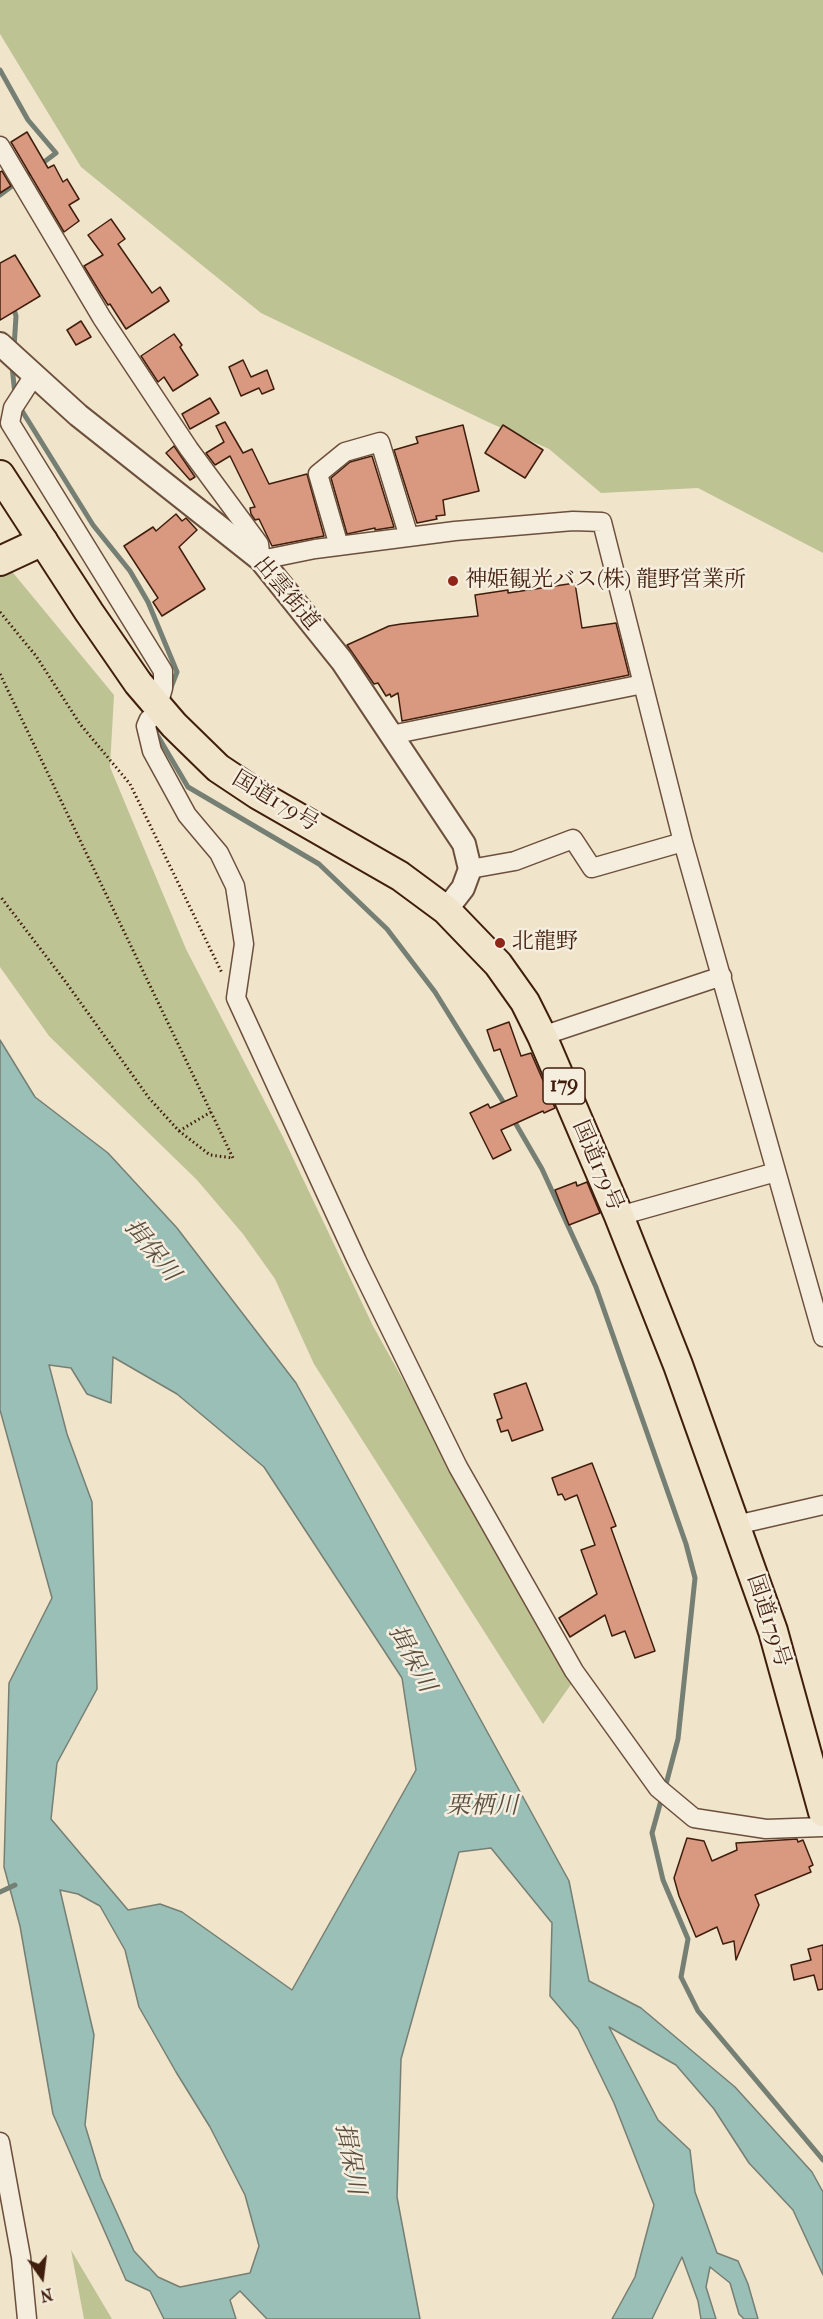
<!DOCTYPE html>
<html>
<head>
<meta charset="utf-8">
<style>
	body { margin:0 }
	#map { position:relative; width:823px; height:2319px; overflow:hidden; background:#f0e4cb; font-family:"IM FELL French Canon",serif }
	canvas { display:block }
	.north { position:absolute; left:12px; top:2247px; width:60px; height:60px; -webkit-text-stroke:4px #f5eddd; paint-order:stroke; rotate:166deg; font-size:16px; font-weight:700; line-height:24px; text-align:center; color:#401e0d }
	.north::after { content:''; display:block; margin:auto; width:21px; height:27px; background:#401e0d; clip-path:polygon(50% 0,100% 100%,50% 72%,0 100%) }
</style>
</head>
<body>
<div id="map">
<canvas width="823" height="2319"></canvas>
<div class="north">N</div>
</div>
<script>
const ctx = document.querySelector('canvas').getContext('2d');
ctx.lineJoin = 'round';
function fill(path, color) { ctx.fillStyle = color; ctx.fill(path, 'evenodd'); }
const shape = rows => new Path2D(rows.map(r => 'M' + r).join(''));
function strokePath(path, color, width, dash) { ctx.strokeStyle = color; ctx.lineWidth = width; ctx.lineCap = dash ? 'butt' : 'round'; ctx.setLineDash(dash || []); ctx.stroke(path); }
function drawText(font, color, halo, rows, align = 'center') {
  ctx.font = font + ' "IM FELL French Canon","Noto Serif JP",serif'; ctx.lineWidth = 5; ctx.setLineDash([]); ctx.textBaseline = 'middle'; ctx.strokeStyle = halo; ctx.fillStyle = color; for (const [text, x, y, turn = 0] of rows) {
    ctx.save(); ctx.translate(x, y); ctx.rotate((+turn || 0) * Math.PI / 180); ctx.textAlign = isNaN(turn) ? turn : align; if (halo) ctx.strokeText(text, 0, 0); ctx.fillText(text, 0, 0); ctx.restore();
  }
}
const green = shape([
	[0,0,823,0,823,553,698,488,601,493,549,449,488,422,261,313,81,167,0,34],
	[0,557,114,695,110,767,186,949,283,1137,373,1326,572,1683,543,1724,314,1364,275,1279,243,1234,197,1180,49,1036,0,967],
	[71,2250,112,2319,84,2319]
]);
const water = shape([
	[0,1040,35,1097,108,1153,177,1228,296,1383,569,1881,589,1981,641,2008,735,2087,812,2172,823,2192,823,2275,793,2210,749,2163,714,2109,676,2065,609,2027,658,2120,690,2150,695,2192,717,2253,738,2261,748,2284,758,2319,744,2319,739,2314,730,2283,710,2267,706,2287,716,2319,701,2319,698,2301,682,2257,652,2319,612,2319,635,2277,654,2205,614,2103,578,2029,550,1996,552,1923,491,1848,459,1852,401,2059,397,2197,420,2319,267,2319,240,2291,230,2300,236,2319,164,2319,150,2291,126,2280,53,2114,20,1926,4,1867,9,1683,52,1598,0,1410,0,1040],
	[113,1357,177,1394,264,1467,402,1678,416,1770,292,1990,182,1912,160,1904,128,1910,51,1819,57,1763,97,1689,92,1502,67,1434,49,1365,71,1368,87,1394,111,1403,113,1357],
	[60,1890,78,1894,100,1906,125,1950,139,2007,176,2072,210,2127,245,2195,259,2246,250,2273,180,2287,158,2277,134,2251,101,2178,85,2125,94,2035,60,1890]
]);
const stream = shape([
	[0,70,28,120,56,153,0,195],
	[13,306,16,316,14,348],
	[12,366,15,395],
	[19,406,93,525,130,571,148,602,177,672,170,690],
	[160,722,156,733,188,787,319,864,387,929,435,992,507,1108],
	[513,1119,542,1169,596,1287,686,1544,695,1578,678,1739,665,1788],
	[662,1797,652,1833,663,1880,688,1939,681,1977,698,2011,823,2160],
	[0,1892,15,1885]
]);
const building = shape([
	[27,132,48,168,54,165,63,182,67,179,79,199,69,205,79,221,64,232,11,142,27,132],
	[2,171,11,186,0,193,0,172,2,171],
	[111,219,125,239,118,244,152,293,160,287,169,301,126,329,110,304,108,305,101,294,84,266,103,255,88,235,111,219],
	[15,255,40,296,0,320,0,263,15,255],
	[81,321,91,337,76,345,67,330,81,321],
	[174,334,182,345,180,347,198,375,173,391,164,377,158,382,141,356,174,334],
	[243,360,251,377,267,370,274,389,262,394,259,388,241,396,229,367,243,360],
	[210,398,219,413,190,429,182,414,210,398],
	[225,422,243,453,252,449,269,484,307,474,324,536,272,546,259,519,255,520,251,514,250,508,255,507,230,456,215,465,206,453,224,442,216,426,225,422],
	[463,425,479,491,443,500,445,515,436,516,437,519,417,523,394,450,418,443,416,437,463,425],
	[503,425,543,450,525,478,485,453,503,425],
	[174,446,195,477,190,480,166,453,174,446],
	[372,456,394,527,375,530,375,528,347,534,331,478,350,462,372,456],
	[176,514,182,521,186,518,197,530,179,547,205,589,162,616,153,602,158,598,124,546,153,527,156,531,176,514],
	[575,583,582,628,616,623,629,675,402,721,398,693,391,697,390,694,386,696,378,683,374,684,347,645,389,626,401,624,478,616,475,595,508,590,508,593,575,583],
	[509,1022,521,1056,531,1053,555,1108,544,1113,543,1111,501,1130,511,1150,493,1159,470,1113,488,1104,490,1108,517,1096,500,1049,494,1051,487,1030,509,1022],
	[576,1182,577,1186,587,1182,600,1213,569,1225,555,1190,576,1182],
	[526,1383,543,1430,512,1441,508,1430,501,1432,497,1420,502,1418,494,1394,526,1383],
	[592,1463,616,1526,611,1528,655,1651,635,1658,625,1631,612,1636,605,1615,570,1637,559,1618,597,1594,581,1550,595,1545,577,1495,565,1500,562,1494,558,1495,552,1478,592,1463],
	[687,1838,704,1841,712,1861,737,1850,736,1843,797,1839,798,1842,803,1840,813,1865,809,1867,811,1872,755,1895,759,1905,736,1960,734,1941,723,1944,717,1927,696,1937,679,1896,674,1878,687,1838],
	[823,1945,823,1989,818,1990,814,1975,794,1980,791,1965,811,1960,808,1949,823,1945]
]);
const path = shape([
	[0,612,36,656,80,724,130,784,222,973],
	[0,674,233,1158,210,1155,179,1131,149,1098,65,981,0,896],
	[179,1131,211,1112]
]);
const minor = shape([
	[0,146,102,318,189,449,259,544,261,560,315,549,455,531,573,521,602,522,683,842,823,1337],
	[35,374,13,408,10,423,163,671,163,688,161,695],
	[339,546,318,474,345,452,380,442,409,537],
	[149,719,146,726,152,751,187,815,219,853,235,886,244,944,236,998,357,1261,458,1467,574,1671,658,1788,694,1818,766,1829,823,1827],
	[391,735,643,684],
	[470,869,515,861,573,839,592,868,683,842],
	[542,1036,722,976],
	[619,1216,776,1172],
	[736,1525,823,1505],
	[0,2142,21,2257,27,2319]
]);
const tertiary = shape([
	[0,344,78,415,261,560,342,661,464,844,470,869,463,888,446,910]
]);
const primary = shape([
	[0,561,43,541]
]);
const trunk = shape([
	[0,475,89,612,138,683,174,725,218,768,257,794,400,876,446,910,498,964,525,1002,542,1036,619,1216,678,1365,773,1631,823,1812]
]);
const markers = [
	[453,581,6,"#8f2418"],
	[500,943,6,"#8f2418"]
];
const shields = [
	[564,1086,42]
];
const shieldNames = [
	["179",564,1086]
];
const poiNames = [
	["神姫観光バス(株) 龍野営業所",465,581],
	["北龍野",512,943]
];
const streetNames = [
	["出雲街道",286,594,50],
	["国道179号",275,802,31],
	["国道179号",597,1166,67],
	["国道179号",768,1621,72]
];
const waterNames = [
	["揖保川",151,1251,51],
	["揖保川",411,1659,62],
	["栗栖川",482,1807],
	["揖保川",349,2159,79]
];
fill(green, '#bec394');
fill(water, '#9abfb7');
strokePath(water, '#767f73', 1.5);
strokePath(stream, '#767f73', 5);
fill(building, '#d99980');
strokePath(building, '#401e0d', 1.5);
strokePath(minor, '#6c503c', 21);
strokePath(tertiary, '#6c503c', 26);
strokePath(primary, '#401e0d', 32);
strokePath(trunk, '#401e0d', 32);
strokePath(path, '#401e0d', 3, [1.5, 3]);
strokePath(minor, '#f5eddd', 18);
strokePath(tertiary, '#f5eddd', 22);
strokePath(primary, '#f0e4cb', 28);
strokePath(trunk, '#f0e4cb', 28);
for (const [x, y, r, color] of markers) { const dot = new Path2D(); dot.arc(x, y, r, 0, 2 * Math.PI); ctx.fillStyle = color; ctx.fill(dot); strokePath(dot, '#f5eddd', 2); }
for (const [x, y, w] of shields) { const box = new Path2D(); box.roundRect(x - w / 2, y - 18, w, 36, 4.5); ctx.fillStyle = '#f5eddd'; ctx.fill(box); strokePath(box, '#401e0d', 1.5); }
drawText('bold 21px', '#401e0d', null, shieldNames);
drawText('22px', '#401e0d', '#f5eddd', poiNames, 'left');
drawText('22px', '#401e0d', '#f5eddd', streetNames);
drawText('italic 24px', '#5b4e40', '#f5eddd', waterNames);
</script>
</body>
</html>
